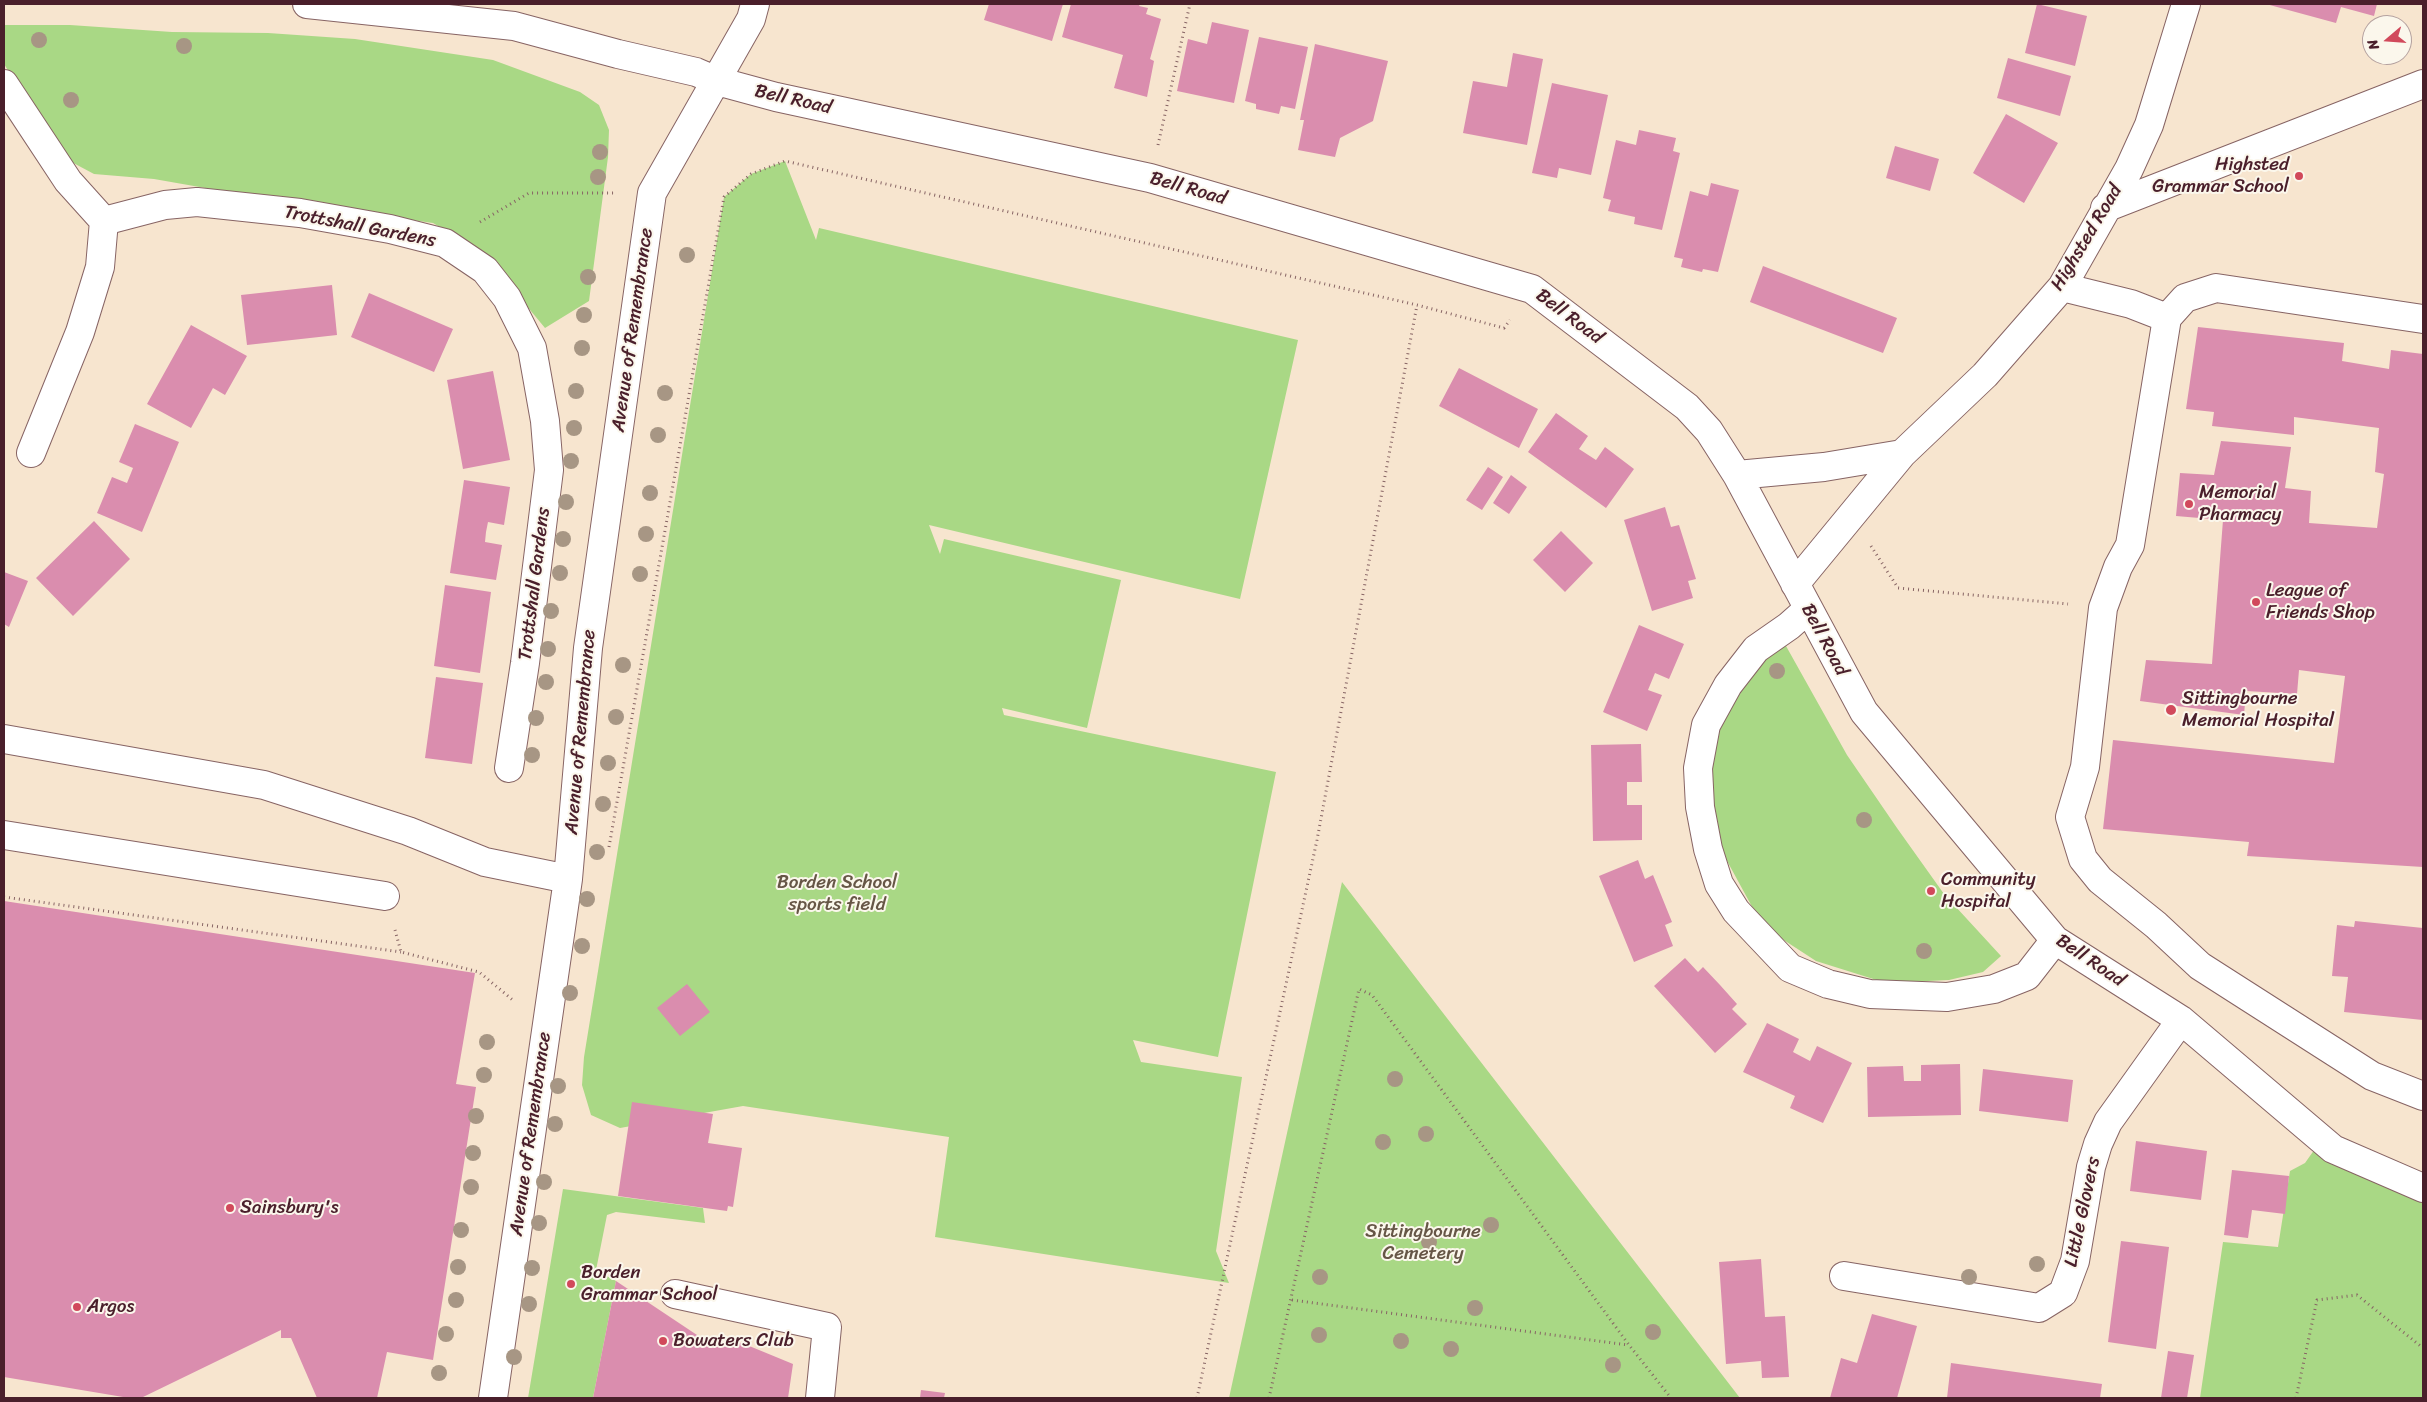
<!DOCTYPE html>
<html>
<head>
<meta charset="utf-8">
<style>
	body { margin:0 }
	#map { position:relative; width:2427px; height:1402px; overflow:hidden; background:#f7e5cf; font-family:Sriracha,sans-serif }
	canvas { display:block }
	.frame { position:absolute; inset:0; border:5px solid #4a1f2b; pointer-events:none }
	.north { position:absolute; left:2362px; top:15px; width:50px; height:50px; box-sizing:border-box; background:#fbf7ec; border:1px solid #b4a19f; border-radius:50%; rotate:252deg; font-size:14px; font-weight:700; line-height:20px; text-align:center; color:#4a1f2b }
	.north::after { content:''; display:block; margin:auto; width:18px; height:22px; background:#d1495b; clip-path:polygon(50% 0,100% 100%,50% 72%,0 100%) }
</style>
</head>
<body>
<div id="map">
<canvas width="2427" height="1402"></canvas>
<div class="frame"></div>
<div class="north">N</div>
</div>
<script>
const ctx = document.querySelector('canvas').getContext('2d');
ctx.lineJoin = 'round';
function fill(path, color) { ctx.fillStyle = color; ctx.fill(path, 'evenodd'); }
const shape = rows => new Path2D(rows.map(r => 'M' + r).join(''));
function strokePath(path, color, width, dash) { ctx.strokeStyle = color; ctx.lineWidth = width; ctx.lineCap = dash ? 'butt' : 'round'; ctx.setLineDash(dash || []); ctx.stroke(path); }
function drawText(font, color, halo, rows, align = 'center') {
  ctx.font = font + ' Sriracha,sans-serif'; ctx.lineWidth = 4; ctx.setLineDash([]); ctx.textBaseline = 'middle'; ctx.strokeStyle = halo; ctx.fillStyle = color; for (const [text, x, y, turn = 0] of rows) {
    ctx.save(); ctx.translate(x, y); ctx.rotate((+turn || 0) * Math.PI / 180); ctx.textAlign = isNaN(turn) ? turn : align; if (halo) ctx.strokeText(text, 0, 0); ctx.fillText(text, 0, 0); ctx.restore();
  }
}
const green = shape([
	[4,25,70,25,172,32,268,33,355,39,493,60,580,92,599,105,609,130,608,157,589,301,545,328,497,270,463,241,433,223,285,202,154,179,94,174,64,158,4,64],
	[785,161,816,240,819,228,1298,340,1240,599,929,525,940,554,944,539,1121,580,1087,728,1002,708,1004,715,1276,772,1218,1057,1133,1040,1141,1062,1242,1077,1216,1251,1229,1283,935,1237,949,1137,743,1106,620,1128,591,1115,582,1085,584,1057,724,197,751,174],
	[1780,641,1786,646,1847,755,1897,828,1944,894,2001,956,1983,972,1949,980,1886,983,1816,961,1773,933,1756,914,1726,859,1712,823,1712,760,1722,714,1747,671],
	[1342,882,1740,1398,1229,1398],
	[2329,1129,2423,1204,2423,1398,2200,1398,2223,1242,2278,1247,2290,1171,2305,1163],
	[563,1189,703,1208,705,1223,616,1212,607,1215,596,1270,616,1281,593,1398,528,1398]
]);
const building = shape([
	[989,4,1063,4,1052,41,984,20],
	[1071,4,1140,4,1139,6,1148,8,1146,14,1161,19,1150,59,1154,61,1147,97,1114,88,1123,55,1062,37],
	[2037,4,2087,16,2075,66,2025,53],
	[2266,4,2377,4,2374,16,2341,7,2336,23],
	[1212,22,1249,30,1234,103,1177,91,1188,39,1207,44],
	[1259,37,1308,47,1295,109,1281,106,1279,114,1256,109,1256,104,1245,101],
	[1315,44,1388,61,1373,121,1340,138,1335,157,1298,150,1304,120,1300,120],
	[1513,53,1543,59,1527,145,1463,133,1473,81,1507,87],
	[2008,58,2071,76,2060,116,1997,98],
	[1552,83,1608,95,1591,175,1559,168,1557,178,1532,173],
	[2006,114,2058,143,2024,203,1973,173],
	[1639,130,1676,138,1673,151,1680,153,1662,230,1634,224,1635,217,1608,211,1611,200,1603,198,1616,140,1636,145],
	[1895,146,1939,159,1930,191,1886,178],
	[1711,183,1739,190,1718,272,1703,269,1702,272,1681,267,1683,259,1674,257,1690,191,1708,196],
	[1763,266,1897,318,1883,353,1750,302],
	[332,285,337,335,247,345,241,295],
	[369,293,453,329,434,372,351,337],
	[191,325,247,356,225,395,213,388,191,428,147,404],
	[2198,327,2344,343,2342,361,2389,369,2391,350,2423,354,2423,867,2247,856,2249,842,2103,829,2113,740,2334,763,2345,676,2299,670,2297,694,2246,691,2244,715,2140,701,2146,660,2212,664,2223,520,2176,516,2180,473,2214,475,2221,441,2291,447,2285,488,2311,491,2309,523,2377,528,2384,474,2375,472,2379,428,2294,417,2294,435,2212,426,2214,412,2186,409],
	[1459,368,1538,409,1519,448,1439,406],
	[493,371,510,460,463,469,447,380],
	[1556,413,1588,436,1579,449,1596,460,1605,447,1634,469,1606,508,1528,452],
	[135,424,179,442,142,532,97,513,112,477,127,483,133,468,119,462],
	[1488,467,1503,477,1482,510,1466,500],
	[1511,475,1527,487,1509,514,1493,503],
	[464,480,510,487,504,525,488,522,486,532,485,542,502,545,496,580,450,573],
	[1665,507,1671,527,1679,525,1696,579,1688,581,1693,598,1652,611,1624,520],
	[94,521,130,559,73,616,36,578],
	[1561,531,1593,563,1565,592,1533,560],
	[4,572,28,581,9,627,4,624],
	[445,585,491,592,480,673,434,666],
	[1639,625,1684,644,1669,679,1655,673,1648,690,1662,695,1647,731,1603,712],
	[436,677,483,683,472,764,425,758],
	[1641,744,1642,782,1627,782,1627,805,1642,805,1642,840,1593,841,1591,745],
	[1638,860,1645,879,1653,875,1672,922,1665,925,1673,946,1634,962,1599,876],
	[4,901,475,973,456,1084,476,1087,433,1360,387,1352,377,1398,317,1398,291,1338,281,1338,281,1330,141,1398,129,1398,4,1377],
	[2355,921,2423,928,2423,1020,2344,1012,2348,977,2332,976,2337,925,2354,927],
	[1685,958,1698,972,1703,967,1720,985,1737,1004,1732,1009,1747,1024,1715,1053,1654,986],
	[687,984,710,1012,680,1036,657,1008],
	[1767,1023,1799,1039,1793,1052,1810,1061,1817,1046,1852,1063,1823,1123,1790,1108,1795,1096,1743,1072],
	[1960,1064,1961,1115,1868,1117,1867,1067,1903,1066,1904,1081,1921,1081,1921,1065],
	[1983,1069,2073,1080,2068,1122,1979,1111],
	[632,1102,713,1114,708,1143,742,1148,733,1207,728,1206,727,1211,618,1196],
	[2136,1141,2207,1151,2201,1200,2130,1191],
	[2232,1170,2289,1176,2285,1214,2252,1210,2248,1238,2224,1235],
	[2121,1241,2169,1247,2156,1349,2108,1342],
	[1761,1259,1765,1317,1785,1316,1789,1377,1762,1378,1761,1361,1726,1364,1719,1262],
	[616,1281,703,1339,742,1343,793,1364,788,1398,593,1398],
	[1872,1314,1917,1326,1897,1398,1830,1398,1841,1358,1857,1363],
	[2168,1351,2194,1355,2187,1398,2161,1398],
	[1951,1363,2102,1384,2100,1398,1947,1398],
	[921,1390,945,1393,944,1398,920,1398]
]);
const path = shape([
	[1158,145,1190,4],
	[480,222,529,193,615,193],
	[1871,546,1898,588,2068,604],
	[609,847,724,197,751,174,785,161,1417,305,1504,328,1510,320],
	[4,897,401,952],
	[395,930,401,952,479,972,514,1001],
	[1292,1300,1628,1345],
	[1197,1398,1317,840,1417,305],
	[1269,1398,1359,989,1372,995,1629,1345,1671,1398],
	[2296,1398,2317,1300,2357,1295,2423,1348]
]);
const minor = shape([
	[307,4,514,26,618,54,696,72,717,81,776,97,1150,178,1532,289,1687,407,1709,431,1737,475,1864,712,2055,940,2181,1020,2333,1149,2423,1188],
	[4,84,68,181,104,221,165,205,197,202,300,213,390,229,445,243,485,270,507,298,532,348,545,421,549,470,525,663,509,768],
	[2105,208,2423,84],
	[2062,287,2131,304,2167,318],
	[2423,319,2216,288,2185,298,2167,318,2130,545,2118,567,2103,608,2085,767,2070,817,2083,859,2100,880,2156,925,2200,966,2372,1076,2423,1096],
	[31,453,80,332,100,267,104,221],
	[1737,475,1824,467,1902,454],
	[1795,584,1902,454,1985,375,2062,287,2129,169,2149,125,2186,4],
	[1807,610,1789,626,1756,649,1728,685,1706,725,1698,768,1700,807,1708,849,1719,884,1736,911,1790,968,1828,984,1870,994,1947,997,1994,989,2027,976,2055,940],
	[4,739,264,785,408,831,485,862,568,879],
	[4,835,385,896],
	[1844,1276,2039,1308,2063,1293,2075,1261,2091,1167,2098,1144,2108,1122,2181,1020],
	[675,1294,827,1327,820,1398],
	[493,1398,568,879,588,648,652,193,751,19,755,4]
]);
const trees = [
	[39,40],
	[184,46],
	[71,100],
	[600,152],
	[598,177],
	[687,255],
	[588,277],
	[584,315],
	[582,348],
	[576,391],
	[665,393],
	[574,428],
	[658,435],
	[571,461],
	[650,493],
	[566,502],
	[646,534],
	[563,539],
	[560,573],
	[640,574],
	[551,611],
	[548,649],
	[623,665],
	[1777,671],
	[546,682],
	[616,717],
	[536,718],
	[532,755],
	[608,763],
	[603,804],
	[1864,820],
	[597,852],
	[587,899],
	[582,946],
	[1924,951],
	[570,993],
	[487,1042],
	[484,1075],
	[1395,1079],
	[558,1086],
	[476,1116],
	[555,1124],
	[1426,1134],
	[1383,1142],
	[473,1153],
	[544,1182],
	[471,1187],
	[539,1223],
	[1491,1225],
	[461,1230],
	[1429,1242],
	[2037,1264],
	[458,1267],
	[532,1268],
	[1320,1277],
	[1969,1277],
	[456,1300],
	[529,1304],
	[1475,1308],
	[1653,1332],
	[446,1334],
	[1319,1335],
	[1401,1341],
	[1451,1349],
	[514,1357],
	[1613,1365],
	[439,1373]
];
const markers = [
	[2299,176,5,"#d1495b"],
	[2189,504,5,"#d1495b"],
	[2256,602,5,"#d1495b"],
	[2171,710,6,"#d1495b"],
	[1931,891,5,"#d1495b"],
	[230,1208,5,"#d1495b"],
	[571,1284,5,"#d1495b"],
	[77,1307,5,"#d1495b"],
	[663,1341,5,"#d1495b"]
];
const streetNames = [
	["Bell Road",793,100,13],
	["Bell Road",1188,189,16],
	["Trottshall Gardens",360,227,11],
	["Highsted Road",2087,238,-59],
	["Bell Road",1569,317,37],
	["Avenue of Remembrance",633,330,-82],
	["Trottshall Gardens",535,584,-83],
	["Bell Road",1824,640,62],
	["Avenue of Remembrance",581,732,-85],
	["Bell Road",2090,961,34],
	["Avenue of Remembrance",531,1134,-82],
	["Little Glovers",2083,1212,-78]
];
const poiNames = [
	["Highsted",2289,165,"right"],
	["Grammar School",2289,187,"right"],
	["Memorial",2199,493],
	["Pharmacy",2199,515],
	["League of",2266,591],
	["Friends Shop",2266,613],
	["Sittingbourne",2182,699],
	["Memorial Hospital",2182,721],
	["Community",1941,880],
	["Hospital",1941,902],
	["Sainsbury's",240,1208],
	["Borden",581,1273],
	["Grammar School",581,1295],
	["Argos",87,1307],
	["Bowaters Club",673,1341]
];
const parkNames = [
	["Borden School",837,883],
	["sports field",837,905],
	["Sittingbourne",1423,1232],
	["Cemetery",1423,1254]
];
fill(green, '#a9d885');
fill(building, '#da8dae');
strokePath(minor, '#876464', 30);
strokePath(path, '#876464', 3, [1, 4]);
strokePath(minor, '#fff', 28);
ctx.fillStyle = '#a79684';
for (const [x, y] of trees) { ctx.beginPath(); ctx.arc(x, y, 8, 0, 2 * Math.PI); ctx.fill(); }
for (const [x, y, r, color] of markers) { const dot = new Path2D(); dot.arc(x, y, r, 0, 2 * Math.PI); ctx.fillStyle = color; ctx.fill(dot); strokePath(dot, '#fbf7ec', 2); }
drawText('19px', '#4a1f2b', '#fbf7ec', streetNames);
drawText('19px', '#4a1f2b', '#fbf7ec', poiNames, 'left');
drawText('19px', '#665646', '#fbf7ec', parkNames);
</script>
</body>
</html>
